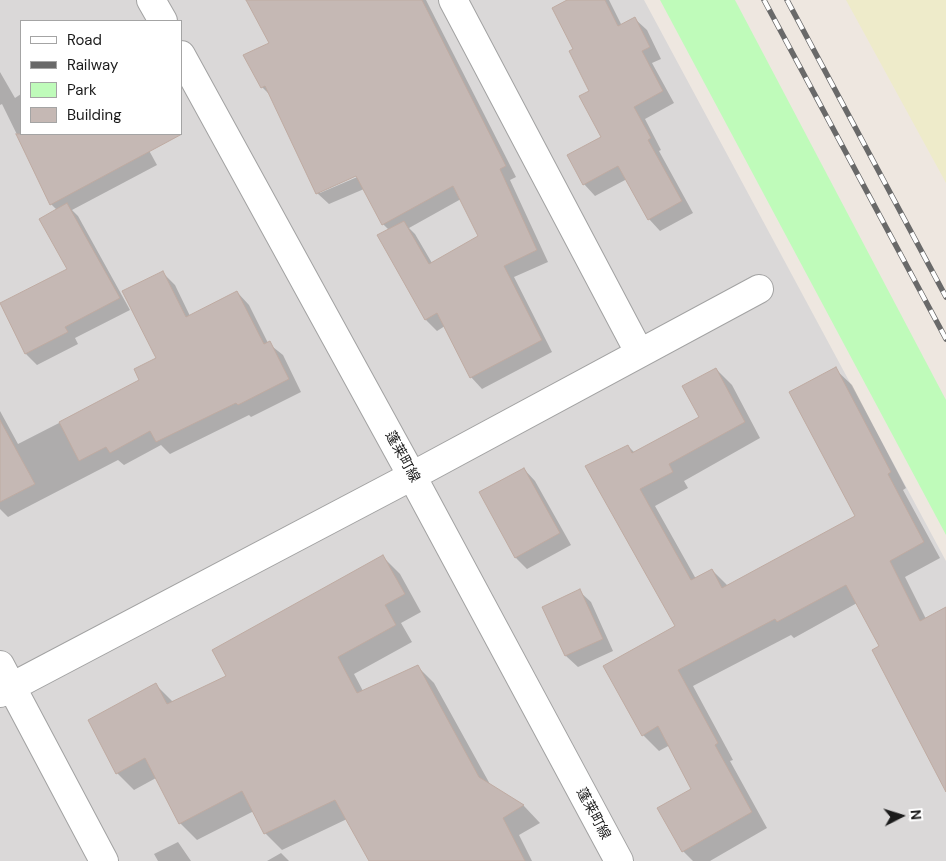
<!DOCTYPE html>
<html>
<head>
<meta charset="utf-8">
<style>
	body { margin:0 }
	#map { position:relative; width:946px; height:861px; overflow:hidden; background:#eee7e0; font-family:"DM Sans",sans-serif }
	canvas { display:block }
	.legend { position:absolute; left:20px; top:20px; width:162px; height:115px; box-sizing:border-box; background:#fff; border:1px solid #a4a4a4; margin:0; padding:6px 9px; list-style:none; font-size:15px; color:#1b1b1b }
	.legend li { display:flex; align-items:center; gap:10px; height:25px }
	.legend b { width:25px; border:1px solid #a4a4a4 }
	.north { position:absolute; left:876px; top:791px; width:50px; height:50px; -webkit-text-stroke:4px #fff; paint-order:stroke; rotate:85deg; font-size:14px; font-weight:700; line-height:20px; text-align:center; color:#1b1b1b }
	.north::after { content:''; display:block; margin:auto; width:18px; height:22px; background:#1b1b1b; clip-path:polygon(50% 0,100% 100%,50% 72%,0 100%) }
</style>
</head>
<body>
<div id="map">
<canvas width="946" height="861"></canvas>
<ul class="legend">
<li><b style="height:6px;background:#fff"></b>Road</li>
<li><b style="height:6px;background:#696969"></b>Railway</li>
<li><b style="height:14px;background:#bffbba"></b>Park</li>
<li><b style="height:14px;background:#c5b8b4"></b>Building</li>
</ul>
<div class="north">N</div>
</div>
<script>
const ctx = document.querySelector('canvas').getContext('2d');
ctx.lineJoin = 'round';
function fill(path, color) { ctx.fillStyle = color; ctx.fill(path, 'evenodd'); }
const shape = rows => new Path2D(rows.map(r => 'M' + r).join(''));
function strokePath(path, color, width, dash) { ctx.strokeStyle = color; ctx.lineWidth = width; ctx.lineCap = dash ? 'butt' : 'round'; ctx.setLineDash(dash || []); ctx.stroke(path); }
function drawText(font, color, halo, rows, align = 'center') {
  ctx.font = font + ' "DM Sans","Noto Sans JP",sans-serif'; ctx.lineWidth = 4; ctx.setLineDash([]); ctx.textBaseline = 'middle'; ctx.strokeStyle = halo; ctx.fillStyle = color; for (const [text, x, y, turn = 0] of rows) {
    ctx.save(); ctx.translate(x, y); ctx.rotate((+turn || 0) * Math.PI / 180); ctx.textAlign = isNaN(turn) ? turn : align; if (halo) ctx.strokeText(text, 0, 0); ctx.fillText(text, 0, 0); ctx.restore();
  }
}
const residential = shape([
	[0,0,644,0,946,561,946,861,0,861],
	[21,21,181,21,181,134,21,134]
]);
const farmland = shape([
	[846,0,946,0,946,183]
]);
const park = shape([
	[660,0,735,0,946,400,946,535]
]);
const shadow = shape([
	[263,0,426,0,516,177,510,180,548,262,514,277,552,352,482,389,471,377,445,326,437,331,426,320,379,235,389,230,383,224,364,189,329,204,317,193,271,96,262,87,271,44],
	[361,173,362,175,320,193,320,190],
	[461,199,480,236,432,263,415,234,409,228],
	[570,0,609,0,622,26,635,19,647,30,661,59,652,63,674,103,645,119,661,150,659,151,693,213,660,231,649,219,627,179,595,196,584,184,603,137,590,91,575,50],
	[0,72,15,98,21,94,21,134,140,134,157,165,72,210,78,216,130,310,75,338,78,344,37,365,26,354,1,304,68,269,57,210,51,204,2,104,0,105],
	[162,272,175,285,190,316,237,292,249,305,268,343,283,355,301,392,251,417,249,415,170,454,161,445,124,465,118,460,8,517,0,509,0,411,18,444,141,381,158,359],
	[716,369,732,385,760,438,684,481,688,488,655,506,696,579,712,570,728,586,856,516,835,369,852,385,906,488,903,490,940,558,905,577,926,619,946,609,946,787,881,647,857,603,794,638,791,635,693,686,733,760,730,761,767,828,710,861,693,861,683,851,693,789,670,745,659,751,643,735,677,627,628,446,635,453,701,418],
	[524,469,535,481,571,545,527,569,516,558,480,492],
	[383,557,400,574,421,612,401,623,412,642,354,674,363,691,417,666,434,683,491,786,524,806,540,823,519,835,532,861,370,861,347,819,282,850,265,833,254,811,197,840,180,823,156,778,134,790,117,773,156,685,174,703,227,676],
	[579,591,591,602,613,651,578,667,566,656,544,607],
	[178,842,191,861,158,861,154,854],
	[281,853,289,861,267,861]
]);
const building = shape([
	[246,0,422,0,506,166,500,169,537,250,504,266,542,340,470,378,437,313,425,320,377,235,404,221,429,264,478,236,453,186,382,225,356,176,316,194,265,86,261,88,243,55,269,43,246,0],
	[567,0,605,0,618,26,635,17,650,47,642,51,663,91,634,107,651,138,648,140,682,201,648,220,618,166,583,185,567,155,601,137,579,96,589,91,569,51,573,49,552,8,567,0],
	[16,134,182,134,50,205,16,134],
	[67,203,120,298,65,327,68,332,25,354,0,303,67,269,39,219,67,203],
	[163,271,186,317,237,291,264,344,270,341,289,379,238,405,236,403,156,442,150,431,110,453,106,447,79,461,59,422,139,380,134,369,156,358,122,291,163,271],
	[836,367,891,472,888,474,924,542,890,561,920,621,946,607,946,792,872,650,879,646,846,585,777,622,775,619,678,670,718,743,715,745,752,812,682,852,657,808,691,789,658,726,642,736,603,666,675,626,585,466,628,445,632,453,699,417,682,386,716,368,745,422,669,464,673,472,640,489,691,580,712,569,722,588,855,516,789,392,836,367],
	[0,420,35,484,0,502,0,420],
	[524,468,560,533,515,558,479,492,524,468],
	[383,555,405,594,385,605,396,625,338,657,357,693,418,665,479,777,524,805,503,818,525,861,369,861,335,800,264,834,242,791,179,824,145,758,116,774,88,720,156,683,167,704,226,676,212,650,383,555],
	[580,589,603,639,565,656,542,607,580,589]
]);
const minor = shape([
	[151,0,163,21],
	[453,0,639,352],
	[181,55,412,476,619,861],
	[0,665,104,861],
	[0,693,412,476,759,289]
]);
const rail = shape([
	[764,0,946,339],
	[787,0,946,297]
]);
const streetNames = [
	["蓬莱町線",402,457,61],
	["蓬莱町線",593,814,62]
];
fill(residential, '#dad8d8');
fill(farmland, '#eeebca');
fill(park, '#bffbba');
fill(shadow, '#0003');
fill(building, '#c5b8b4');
strokePath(building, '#bfaba2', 1);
strokePath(minor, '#a2a2a2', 30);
strokePath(minor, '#fff', 28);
strokePath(rail, '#696969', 5.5);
strokePath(rail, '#fff', 4, [11]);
drawText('14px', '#1b1b1b', '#fff', streetNames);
</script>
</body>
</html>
